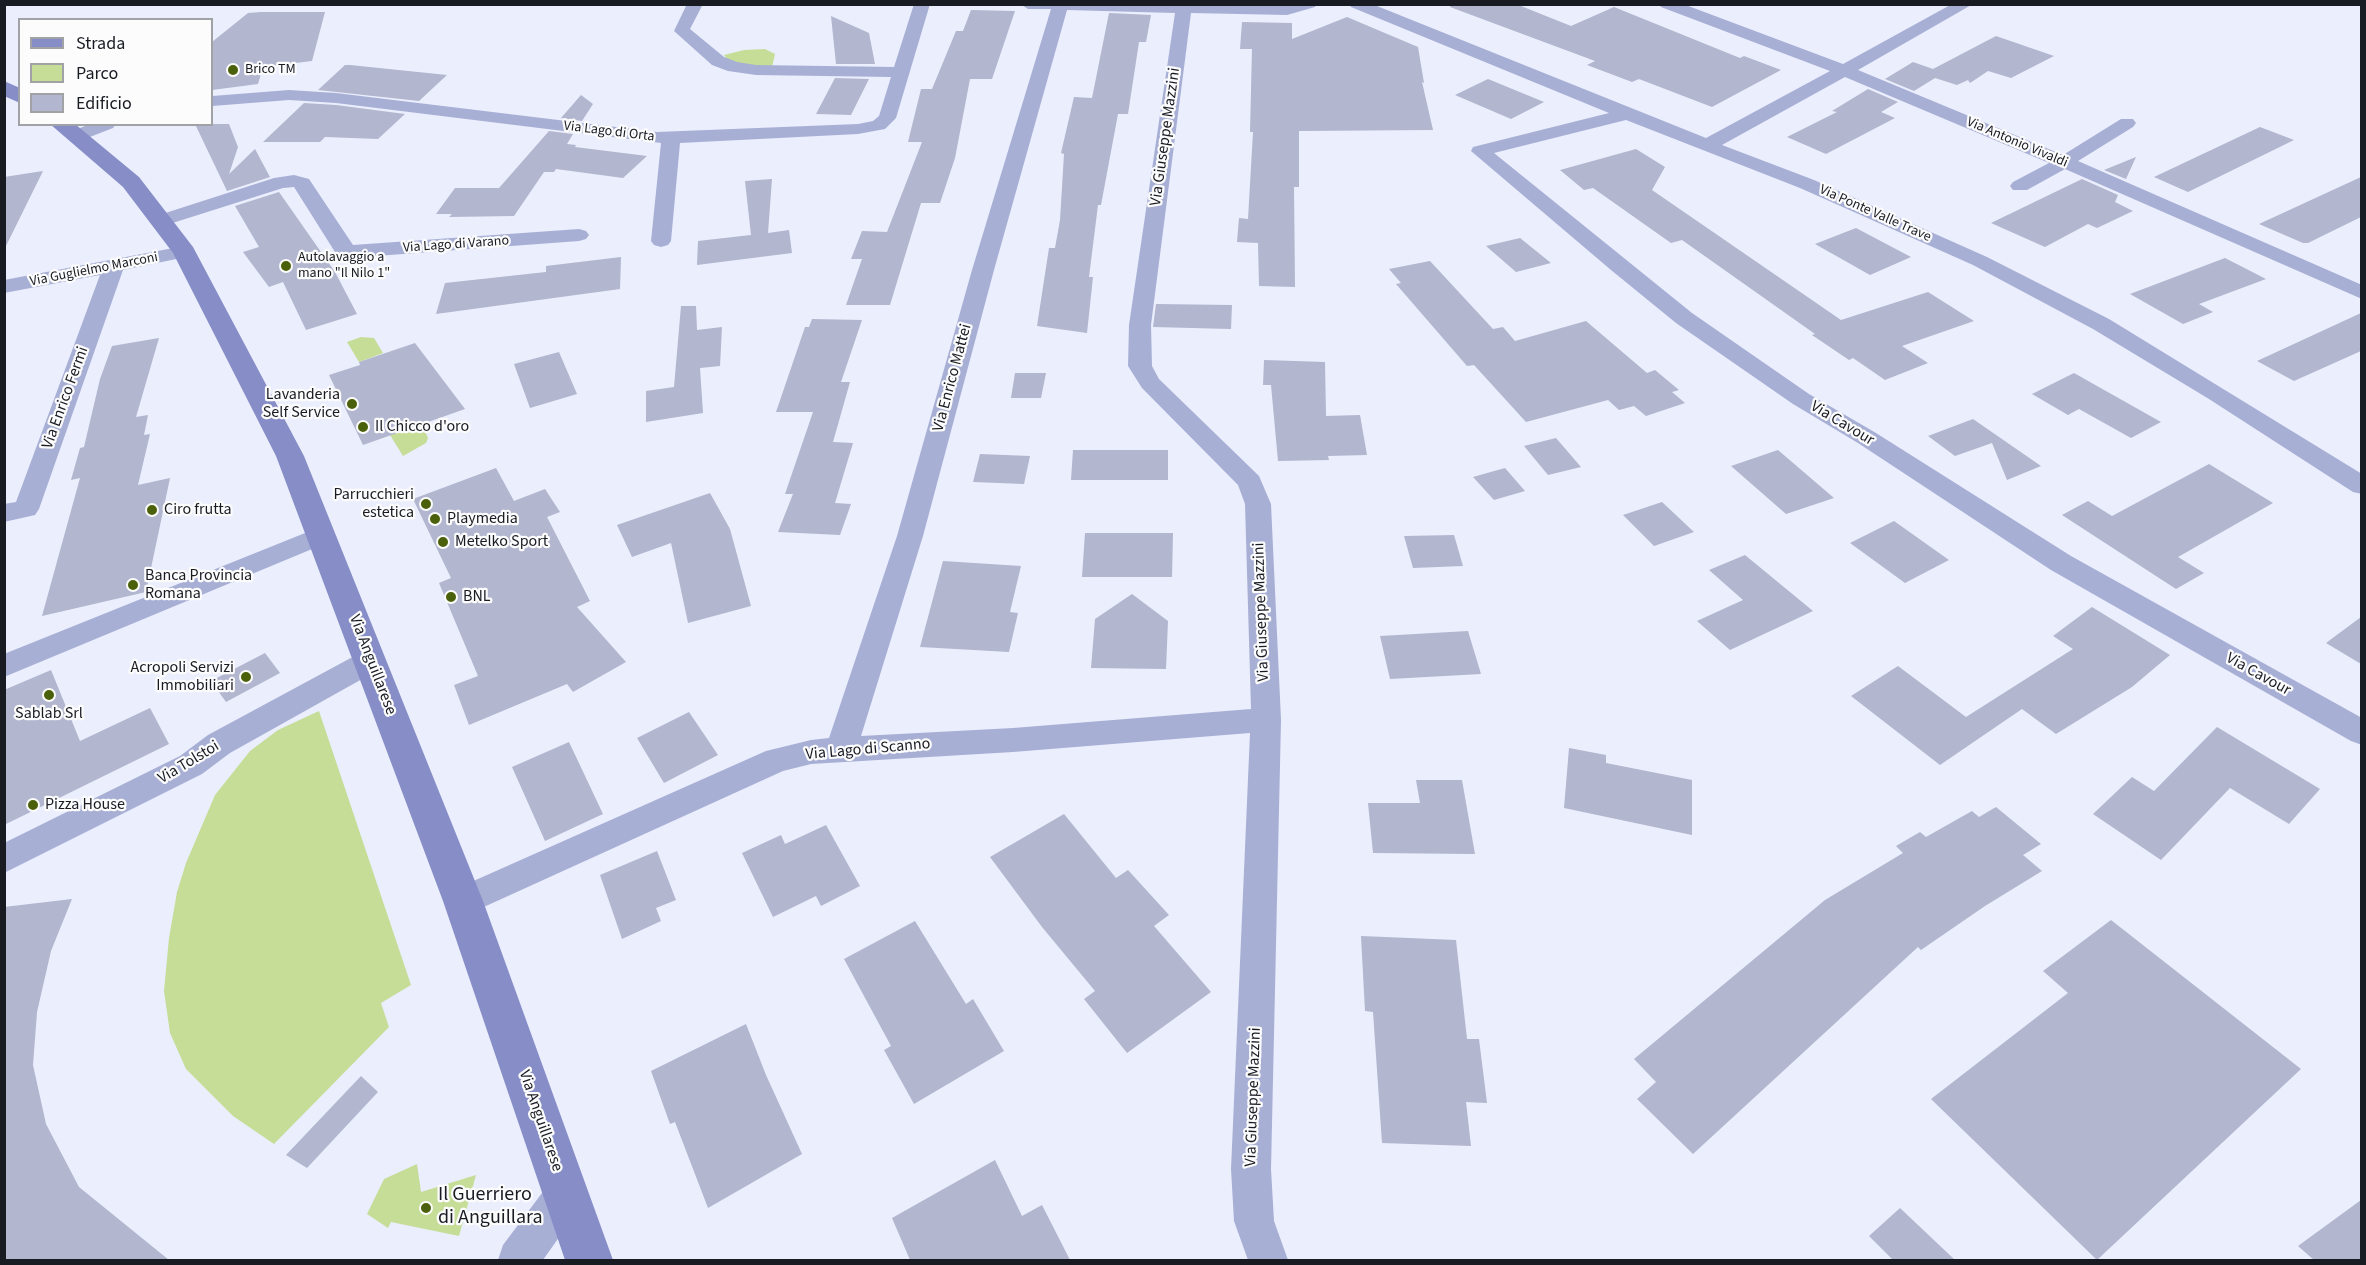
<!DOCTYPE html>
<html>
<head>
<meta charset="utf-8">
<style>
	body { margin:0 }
	#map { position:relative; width:2366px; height:1265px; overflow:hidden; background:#ebeefd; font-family:"Source Sans 3",sans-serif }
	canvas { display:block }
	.frame { position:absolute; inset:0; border:6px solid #191b23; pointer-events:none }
	.legend { position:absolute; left:18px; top:18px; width:195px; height:108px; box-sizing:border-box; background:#fcfcfc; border:2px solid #a1a2a5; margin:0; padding:8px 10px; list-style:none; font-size:18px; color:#191b23 }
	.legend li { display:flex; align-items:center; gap:12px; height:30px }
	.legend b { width:30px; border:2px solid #a1a2a5 }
</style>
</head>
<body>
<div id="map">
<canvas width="2366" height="1265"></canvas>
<div class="frame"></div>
<ul class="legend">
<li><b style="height:8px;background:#878ec7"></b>Strada</li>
<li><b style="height:16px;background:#c5dd97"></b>Parco</li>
<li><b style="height:16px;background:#b2b6ce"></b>Edificio</li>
</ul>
</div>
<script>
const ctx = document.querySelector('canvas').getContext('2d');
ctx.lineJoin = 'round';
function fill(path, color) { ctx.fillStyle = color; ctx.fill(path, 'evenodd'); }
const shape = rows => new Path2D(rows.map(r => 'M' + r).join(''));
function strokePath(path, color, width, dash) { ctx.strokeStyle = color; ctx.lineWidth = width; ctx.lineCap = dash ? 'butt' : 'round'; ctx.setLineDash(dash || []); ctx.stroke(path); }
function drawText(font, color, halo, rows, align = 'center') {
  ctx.font = font + ' "Source Sans 3",sans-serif'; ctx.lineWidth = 4.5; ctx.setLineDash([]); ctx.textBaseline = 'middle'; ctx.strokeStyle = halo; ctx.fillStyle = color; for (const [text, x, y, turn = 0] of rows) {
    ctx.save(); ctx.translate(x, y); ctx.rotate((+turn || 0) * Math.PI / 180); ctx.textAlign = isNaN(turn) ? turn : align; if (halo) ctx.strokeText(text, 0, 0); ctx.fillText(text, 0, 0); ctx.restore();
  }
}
const green = shape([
	[765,49,775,54,772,67,746,67,727,59,724,55,744,50],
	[361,337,374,338,383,353,359,362,347,342],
	[422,424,428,438,426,443,403,456,390,435],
	[319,711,411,985,381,1003,389,1027,274,1144,233,1116,186,1069,170,1033,164,991,169,938,177,892,186,863,215,795,250,751,278,730],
	[417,1164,421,1192,476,1175,459,1236,391,1222,388,1228,367,1214,384,1179]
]);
const building = shape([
	[1451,4,1516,4,1571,26,1614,7,1740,58,1744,56,1781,70,1712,107,1639,79,1632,82,1587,65,1595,61,1450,7],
	[971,10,1015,11,992,79,970,79,955,158,940,203,921,203,890,305,846,305,862,259,851,259,862,231,887,232,922,142,908,142,921,89,932,89,956,31,963,31],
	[261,12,325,12,312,61,263,67,258,84,212,90,212,42,248,13],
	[1109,13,1151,15,1146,42,1139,42,1128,114,1118,114,1101,205,1098,205,1089,277,1093,277,1087,333,1037,326,1049,248,1055,248,1060,220,1064,154,1061,153,1074,97,1092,98],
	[831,16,869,33,875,64,836,64],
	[1347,17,1418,47,1424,83,1422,82,1433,130,1299,131,1299,187,1294,187,1295,287,1259,286,1258,243,1237,242,1239,218,1248,219,1253,132,1250,132,1252,49,1240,49,1242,22,1292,23,1292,39],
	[1996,36,2054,56,2011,78,1988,71,1970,83,1968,80,1957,85,1935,78,1914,91,1885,79,1913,62,1933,69],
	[345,65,350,65,447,75,419,101,318,90],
	[835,78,869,79,851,115,816,114],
	[1488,79,1544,102,1511,119,1455,95],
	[1868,89,1898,102,1881,112,1895,118,1826,154,1787,137,1837,112,1832,111],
	[581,95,593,104,582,121,561,118],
	[304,103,336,105,405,114,378,139,325,137,320,142,263,142],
	[195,124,229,124,238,147,229,174,255,149,270,177,227,191],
	[2260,127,2294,140,2188,192,2154,177],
	[549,131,573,134,567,144,576,145,575,147,647,156,623,178,556,169,554,172,544,172,514,216,449,217,452,214,436,214,455,188,499,188],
	[1636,149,1665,167,1652,190,1841,320,1928,292,1974,321,1902,346,1928,363,1885,380,1853,358,1849,360,1812,335,1815,334,1682,240,1671,243,1593,188,1584,190,1560,170],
	[2136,157,2126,179,2104,170],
	[43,171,4,250,4,177],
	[2361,177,2361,217,2308,243,2303,243,2259,224],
	[772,179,768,233,789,230,792,253,697,265,698,241,751,235,745,181],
	[2082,179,2118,195,2115,202,2133,211,2097,228,2088,224,2045,247,1991,223],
	[279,192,335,272,357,314,306,330,283,282,269,287,243,252,259,247,235,206],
	[1856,228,1911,257,1870,275,1815,244],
	[1520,238,1551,263,1516,272,1486,246],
	[621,257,620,289,436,314,445,283,546,272,546,266],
	[2225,258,2266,279,2199,304,2213,312,2183,324,2130,294],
	[1430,261,1493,329,1503,327,1515,341,1586,321,1647,373,1655,370,1679,390,1672,392,1685,403,1646,416,1634,406,1619,410,1608,400,1526,422,1474,365,1467,366,1396,284,1401,283,1389,269],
	[1156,304,1232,305,1231,329,1153,327],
	[681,306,696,306,697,330,722,327,720,366,700,368,703,413,646,422,646,391,674,387],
	[2361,313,2361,351,2294,381,2257,361],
	[812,319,862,320,841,382,850,382,833,442,853,443,835,503,851,504,840,535,778,532,793,494,785,494,813,412,776,412,805,327,809,327],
	[159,338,136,417,148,415,144,435,150,434,138,485,170,478,146,592,42,616,80,478,71,480,80,448,84,447,100,379,112,346],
	[415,343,465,409,363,445,329,375,360,365,359,362],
	[559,352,577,394,530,408,514,364],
	[1264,360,1325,362,1326,416,1360,415,1367,455,1328,456,1329,460,1278,461,1271,385,1263,385],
	[1015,373,1046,373,1041,398,1011,398],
	[2074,373,2161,422,2131,438,2079,409,2068,415,2032,394],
	[1973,419,1986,428,2041,466,2007,480,1992,443,1955,456,1928,436],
	[1556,438,1581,467,1548,475,1524,446],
	[1073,450,1168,450,1168,480,1071,480],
	[1778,450,1834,498,1786,514,1731,466],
	[980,454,1030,456,1024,484,973,482],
	[2209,464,2273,503,2178,557,2204,573,2176,589,2062,515,2088,501,2112,516],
	[496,468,514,501,545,489,560,512,547,517,590,601,577,607,626,662,573,692,567,684,469,725,454,685,478,676,439,583,451,578,413,499],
	[1505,468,1525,491,1494,500,1473,477],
	[710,493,730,529,751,606,688,623,671,543,632,557,617,525],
	[1662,502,1694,532,1654,546,1623,515],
	[1894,521,1949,560,1905,583,1850,543],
	[1085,533,1173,533,1172,577,1082,577],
	[1454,535,1463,566,1413,568,1404,536],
	[1745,555,1813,611,1730,650,1697,621,1743,600,1709,570],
	[943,561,1021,566,1010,612,1018,613,1009,652,920,647],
	[1132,594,1168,621,1166,669,1091,668,1095,619],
	[2092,607,2170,655,2132,687,2056,734,2022,709,1940,765,1851,696,1898,666,1966,717,2073,649,2053,636],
	[2361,617,2361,664,2326,643],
	[1468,631,1481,674,1390,679,1380,636],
	[265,653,280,673,226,702,211,681],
	[51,670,80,741,150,708,169,744,4,825,4,690],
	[689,712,718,755,664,783,637,738],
	[2217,727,2320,789,2289,824,2230,788,2161,860,2093,814,2132,777,2154,791],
	[569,742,603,814,545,841,512,767],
	[1569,748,1606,755,1606,763,1692,780,1692,835,1564,808],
	[1416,780,1462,780,1475,854,1373,853,1368,803,1420,803],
	[1996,807,2041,844,2023,855,2042,871,1985,906,1921,950,1918,947,1693,1154,1637,1099,1656,1082,1634,1059,1825,900,1903,853,1896,846,1920,832,1926,837,1972,811,1979,817],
	[1064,814,1116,878,1128,870,1169,915,1154,926,1211,992,1127,1053,1084,999,1095,991,1042,927,990,857],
	[826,825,860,886,821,906,816,896,773,917,742,853,781,835,785,844],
	[657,851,676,900,656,908,661,921,622,939,600,875],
	[72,899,51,951,37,1012,33,1065,46,1124,79,1187,169,1260,4,1260,4,907],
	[2111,920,2301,1069,2097,1260,1931,1099,2068,993,2043,971],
	[915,921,966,1004,973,999,1004,1051,914,1104,884,1050,891,1046,844,959],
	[1361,936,1456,940,1467,1039,1479,1039,1487,1103,1466,1102,1471,1146,1382,1143,1373,1012,1365,1011],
	[746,1024,766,1075,802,1154,708,1208,675,1122,670,1124,651,1071],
	[361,1076,378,1092,307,1168,286,1155],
	[995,1160,1022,1216,1042,1205,1070,1260,910,1260,892,1218],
	[2361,1200,2361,1260,2314,1260,2298,1246],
	[1900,1208,1955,1260,1893,1260,1869,1236]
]);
const minor = shape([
	[687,4,703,4,690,29,724,57,737,62,756,65,894,67,914,4,930,4,896,118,885,129,858,134,680,143,671,241,668,245,661,247,654,245,651,241,661,143,336,103,289,100,212,106,212,96,289,90,336,93,657,132,858,124,873,121,879,116,891,77,756,75,728,71,712,65,674,31,687,4],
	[1020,4,1317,4,1315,7,1287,15,1191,13,1151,325,1152,366,1159,379,1259,476,1271,504,1281,720,1271,1169,1274,1221,1288,1260,1248,1260,1234,1221,1231,1169,1250,733,1013,752,811,764,783,771,475,911,463,916,451,911,446,901,451,891,766,751,811,740,829,738,897,536,972,270,1051,9,1028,9,1020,4],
	[1067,10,1175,13,1129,325,1128,366,1142,388,1238,485,1245,504,1251,709,1013,728,861,736,923,536,994,270,1067,10],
	[1349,4,1372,4,1706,138,1830,71,1661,7,1659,4,1683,4,1843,64,1952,4,1973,4,1858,70,2063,155,2121,119,2133,119,2136,123,2133,127,2078,161,2362,285,2362,299,2065,169,2027,190,2013,190,2010,186,2013,182,2049,163,1845,77,1722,145,1814,180,1987,257,2109,319,2362,474,2362,494,2353,492,2209,399,2093,329,1973,265,1800,188,1626,120,1494,153,1692,313,1809,394,1876,433,2071,556,2362,718,2362,745,2351,741,2051,570,1858,443,1793,404,1676,323,1611,270,1471,151,1473,147,1609,113,1351,7,1349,4],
	[90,124,116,124,113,128,77,142,70,140,68,136,70,132,90,124],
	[294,175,309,179,353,245,579,229,586,231,589,235,586,239,579,241,349,258,335,252,294,187,283,188,160,227,153,225,150,221,153,217,274,178,294,175],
	[184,246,191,248,194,252,191,256,123,270,39,509,35,515,4,522,4,504,16,502,100,275,4,293,4,280,184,246],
	[320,527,329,530,333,536,329,542,4,677,4,654,320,527],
	[370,650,380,653,385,661,380,669,230,753,202,774,4,873,4,843,180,756,208,735,360,653,370,650],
	[565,1175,579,1181,585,1195,579,1209,543,1260,498,1260,503,1245,551,1181,565,1175]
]);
const secondary = shape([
	[4,81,20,88,20,103,4,96,4,81],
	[50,124,75,124,139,177,193,247,304,456,483,901,613,1260,565,1260,443,901,276,456,173,253,123,187,50,124]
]);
const markers = [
	[233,70,6,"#4b600a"],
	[286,266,6,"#4b600a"],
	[352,404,6,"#4b600a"],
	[363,427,6,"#4b600a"],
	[426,504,6,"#4b600a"],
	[152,510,6,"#4b600a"],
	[435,519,6,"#4b600a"],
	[443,542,6,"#4b600a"],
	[133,585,6,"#4b600a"],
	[451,597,6,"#4b600a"],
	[246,677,6,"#4b600a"],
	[49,695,6,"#4b600a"],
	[33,805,6,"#4b600a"],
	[426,1208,6,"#4b600a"]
];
const farPoinames = [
	["Brico TM",245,70],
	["Autolavaggio a",298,258],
	["mano \"Il Nilo 1\"",298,274]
];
const farStreetnames = [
	["Via Lago di Orta",609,132,7],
	["Via Antonio Vivaldi",2017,143,23],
	["Via Ponte Valle Trave",1875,214,24],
	["Via Lago di Varano",456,245,-4],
	["Via Guglielmo Marconi",94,270,-11]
];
const streetNames = [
	["Via Giuseppe Mazzini",1166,137,-82],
	["Via Enrico Mattei",953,378,-75],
	["Via Enrico Fermi",66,398,-70],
	["Via Cavour",1842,424,31],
	["Via Giuseppe Mazzini",1262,612,-92],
	["Via Anguillarese",372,665,69],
	["Via Cavour",2258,675,29],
	["Via Lago di Scanno",868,750,-5],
	["Via Tolstoi",189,763,-31],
	["Via Giuseppe Mazzini",1254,1097,-88],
	["Via Anguillarese",540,1121,71]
];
const poiNames = [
	["Lavanderia",340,395,"right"],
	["Self Service",340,413,"right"],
	["Il Chicco d'oro",375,427],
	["Parrucchieri",414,495,"right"],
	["estetica",414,513,"right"],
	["Ciro frutta",164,510],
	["Playmedia",447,519],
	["Metelko Sport",455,542],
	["Banca Provincia",145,576],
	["Romana",145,594],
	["BNL",463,597],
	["Acropoli Servizi",234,668,"right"],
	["Immobiliari",234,686,"right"],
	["Sablab Srl",49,714,"center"],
	["Pizza House",45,805]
];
const nearPoinames = [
	["Il Guerriero",438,1196],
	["di Anguillara",438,1219]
];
fill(green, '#c5dd97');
fill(building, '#b2b6ce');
fill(minor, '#a8afd5');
fill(secondary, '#878ec7');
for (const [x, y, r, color] of markers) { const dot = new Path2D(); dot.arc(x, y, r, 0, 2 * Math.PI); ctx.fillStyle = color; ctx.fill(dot); strokePath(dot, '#fcfcfc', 2); }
drawText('14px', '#191b23', '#fcfcfc', farPoinames, 'left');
drawText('14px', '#191b23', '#fcfcfc', farStreetnames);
drawText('16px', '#191b23', '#fcfcfc', streetNames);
drawText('16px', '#191b23', '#fcfcfc', poiNames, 'left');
drawText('20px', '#191b23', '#fcfcfc', nearPoinames, 'left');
</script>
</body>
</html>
